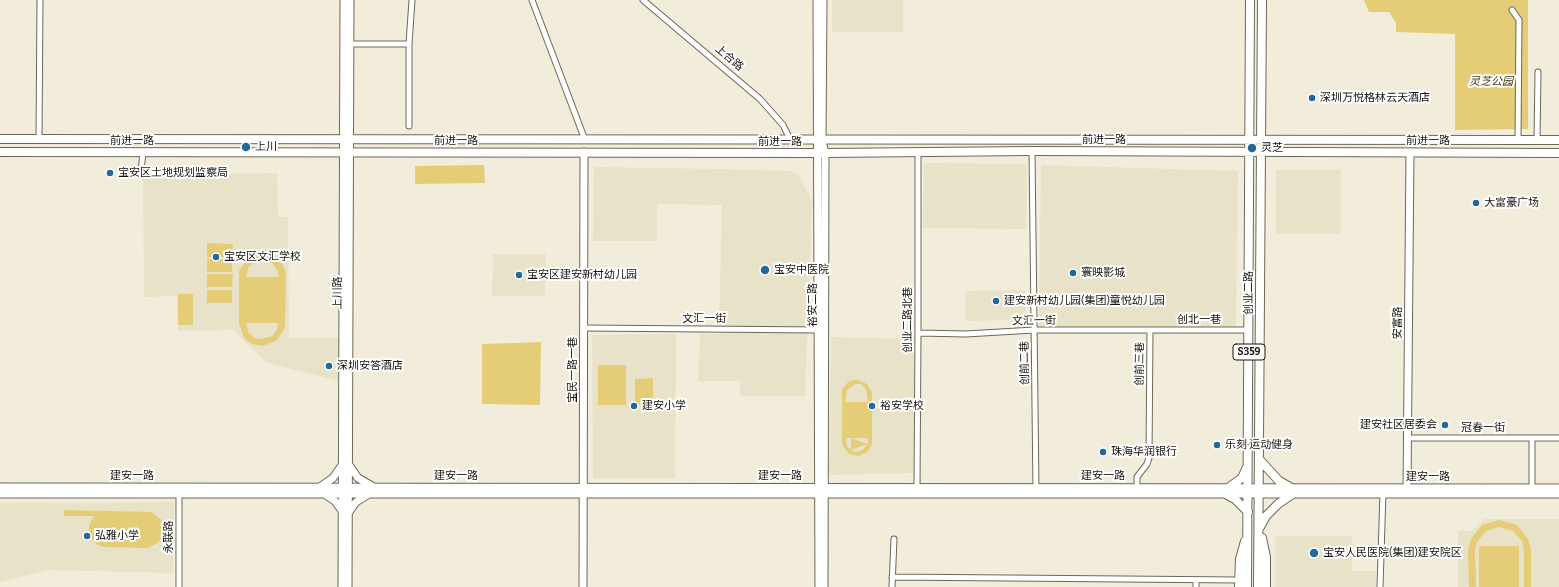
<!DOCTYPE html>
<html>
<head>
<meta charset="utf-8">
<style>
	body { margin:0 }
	canvas { display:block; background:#f2eddb }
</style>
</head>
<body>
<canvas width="1559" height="587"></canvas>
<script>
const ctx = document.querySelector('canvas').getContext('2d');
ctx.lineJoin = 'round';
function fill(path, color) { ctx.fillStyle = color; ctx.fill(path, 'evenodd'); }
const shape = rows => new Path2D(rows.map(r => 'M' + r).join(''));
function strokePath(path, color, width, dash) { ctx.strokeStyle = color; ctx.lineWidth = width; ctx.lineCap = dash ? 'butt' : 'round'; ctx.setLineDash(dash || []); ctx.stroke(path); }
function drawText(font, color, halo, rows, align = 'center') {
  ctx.font = font + ' Bitter,"Noto Sans SC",serif'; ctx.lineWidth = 4; ctx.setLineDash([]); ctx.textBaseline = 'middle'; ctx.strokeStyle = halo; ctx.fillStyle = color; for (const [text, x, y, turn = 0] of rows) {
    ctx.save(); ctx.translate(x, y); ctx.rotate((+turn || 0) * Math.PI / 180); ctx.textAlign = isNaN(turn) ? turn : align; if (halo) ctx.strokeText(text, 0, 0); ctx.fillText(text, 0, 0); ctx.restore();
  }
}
const built = shape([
	[832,0,903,0,903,32,832,32],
	[924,163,1027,164,1026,229,923,228],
	[1041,165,1238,171,1236,328,1039,327],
	[594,167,723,169,790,171,798,174,812,201,805,396,740,396,740,381,698,381,700,334,719,334,722,205,657,204,657,241,593,241],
	[1276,170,1341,170,1341,234,1276,234],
	[277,173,278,217,288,217,289,338,339,338,339,381,267,363,233,330,178,331,177,296,144,297,143,175],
	[493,254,546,254,545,296,492,296],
	[1025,290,1026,310,1016,320,966,321,965,291],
	[676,334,675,478,593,478,592,335],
	[831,337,915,339,913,473,829,475],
	[174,502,173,573,48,570,0,582,0,503],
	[1484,519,1559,519,1559,587,1458,587,1458,531,1472,531],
	[1275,536,1352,536,1352,571,1376,571,1376,587,1275,587]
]);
const green = shape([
	[1364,0,1528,0,1528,129,1455,130,1455,34,1396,32,1396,23,1389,12,1369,12],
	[484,165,485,183,415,184,415,166],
	[207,243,233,244,232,257,207,257],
	[257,254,268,254,277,258,284,267,286,276,285,328,276,341,262,346,252,344,244,338,239,323,239,271,248,258],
	[259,260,266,260,273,264,277,270,279,277,246,277,249,266],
	[246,323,278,323,277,330,272,336,262,339,255,338,249,333],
	[207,259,232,259,232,272,207,272],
	[207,274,233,274,232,287,207,287],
	[207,290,232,290,232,303,207,303],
	[178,294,193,294,193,325,178,325],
	[541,342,540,405,482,404,482,344],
	[598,365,626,365,626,405,598,405],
	[653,378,653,404,635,404,635,379],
	[853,380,858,380,867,384,872,393,872,444,867,452,858,456,849,454,843,446,842,441,842,390,848,382],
	[855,384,861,384,866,389,868,402,845,402,847,390],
	[846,438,868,438,868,443,863,450,855,452,847,447],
	[851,438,867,444,851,450],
	[64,510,152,512,162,521,164,532,158,543,147,548,103,547,96,544,90,536,89,525,94,516,64,516],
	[1499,520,1517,525,1528,539,1531,550,1531,587,1524,587,1524,551,1522,541,1513,531,1499,527,1486,531,1477,542,1475,551,1476,587,1469,587,1468,551,1471,539,1482,525],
	[1479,546,1519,546,1519,587,1479,587]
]);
const street = shape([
	[532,0,585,140],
	[643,0,760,99,783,125,791,141],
	[1512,10,1519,20,1518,140],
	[348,44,409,44],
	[409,126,409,44,412,0],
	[39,139,40,0],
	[1537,140,1538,72],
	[1032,151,1036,491],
	[141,171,143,152],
	[584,328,821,330],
	[918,333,966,334,1034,330,1249,330],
	[1408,438,1559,438],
	[1532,438,1532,488],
	[1137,487,1137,477,1147,464,1149,458,1150,330],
	[917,488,918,333,918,152],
	[892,577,1239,580],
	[179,587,179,492],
	[892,587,894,539],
	[1196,587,1196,580],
	[1380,587,1383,492]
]);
const secondary = shape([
	[817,0,819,587],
	[823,0,822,141,825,153,824,587],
	[349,465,358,478,372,486],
	[0,487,1559,488],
	[320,487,333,478,342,465],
	[1407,491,1410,152],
	[0,494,1559,494],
	[326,495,335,501,342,511],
	[349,512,356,502,369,494],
	[342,587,344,0],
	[348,587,350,0],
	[583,587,584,152]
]);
const primary = shape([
	[0,139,1559,140],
	[0,152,825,153,1032,151,1559,153],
	[1259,459,1279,481,1290,487],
	[1228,488,1242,478,1247,467],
	[1224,493,1235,499,1248,512],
	[1260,527,1266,516,1278,504,1294,493],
	[1262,538,1266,557,1266,587],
	[1239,587,1240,559,1245,541],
	[1247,587,1250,0],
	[1258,587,1262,0]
]);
const markers = [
	[1312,98,4,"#21699d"],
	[246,147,5,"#21699d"],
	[1252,148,5,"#21699d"],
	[110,173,4,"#21699d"],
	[1476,203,4,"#21699d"],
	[216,257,4,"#21699d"],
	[765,270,5,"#21699d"],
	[1073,273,4,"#21699d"],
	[519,275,4,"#21699d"],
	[996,301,4,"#21699d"],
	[329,366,4,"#21699d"],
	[634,406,4,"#21699d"],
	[872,406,4,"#21699d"],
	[1445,425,4,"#21699d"],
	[1217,445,4,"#21699d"],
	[1103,452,4,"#21699d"],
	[87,536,4,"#21699d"],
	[1314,553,5,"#21699d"]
];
const shields = [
	[1249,352,32]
];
const shieldNames = [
	["S359",1249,352]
];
const streetNames = [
	["上合路",729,58,40],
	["前进一路",1104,140],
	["前进一路",132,141],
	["前进一路",456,141],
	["前进一路",1428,141],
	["前进一路",780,142],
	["上川路",338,293,-90],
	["创业二路",1249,293,-90],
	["裕安二路",813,305,-90],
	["文汇一街",704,319],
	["创业二路北巷",908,320,-90],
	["创北一巷",1199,320],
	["文汇一街",1034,321,-1],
	["安富路",1398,323,-90],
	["创前二巷",1025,363,-91],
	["创前三巷",1140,364,-89],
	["宝民一路一巷",573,370,-90],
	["冠春一街",1483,428],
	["建安一路",132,476],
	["建安一路",456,476],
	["建安一路",780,476],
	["建安一路",1103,476],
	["建安一路",1428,477],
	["永联路",169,537,-90]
];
const parkNames = [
	["灵芝公园",1491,82]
];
const poiNames = [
	["深圳万悦格林云天酒店",1320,98],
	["上川",255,147],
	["灵芝",1261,148],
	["宝安区土地规划监察局",118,173],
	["大富豪广场",1484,203],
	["宝安区文汇学校",224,257],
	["宝安中医院",774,270],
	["寰映影城",1081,273],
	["宝安区建安新村幼儿园",527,275],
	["建安新村幼儿园(集团)童悦幼儿园",1004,301],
	["深圳安答酒店",337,366],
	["建安小学",642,406],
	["裕安学校",880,406],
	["建安社区居委会",1437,425,"right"],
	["乐刻·运动健身",1225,445],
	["珠海华润银行",1111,452],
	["弘雅小学",95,536],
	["宝安人民医院(集团)建安院区",1323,553]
];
fill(built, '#e8e2c8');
fill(green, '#e5cd77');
strokePath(street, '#6c6858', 7);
strokePath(secondary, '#6c6858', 9);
strokePath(primary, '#6c6858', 10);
strokePath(street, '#fff', 5);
strokePath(secondary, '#fff', 7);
strokePath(primary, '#fff', 8);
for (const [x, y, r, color] of markers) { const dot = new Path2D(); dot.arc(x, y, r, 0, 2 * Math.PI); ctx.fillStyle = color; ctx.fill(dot); strokePath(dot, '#fff', 1.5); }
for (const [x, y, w] of shields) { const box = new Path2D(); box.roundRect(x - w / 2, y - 8, w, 16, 3); ctx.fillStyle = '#fff'; ctx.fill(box); strokePath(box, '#15130d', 1); }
drawText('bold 10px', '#15130d', null, shieldNames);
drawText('11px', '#15130d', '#fff', streetNames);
drawText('italic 11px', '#463b10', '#fff', parkNames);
drawText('11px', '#15130d', '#fff', poiNames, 'left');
</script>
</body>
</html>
